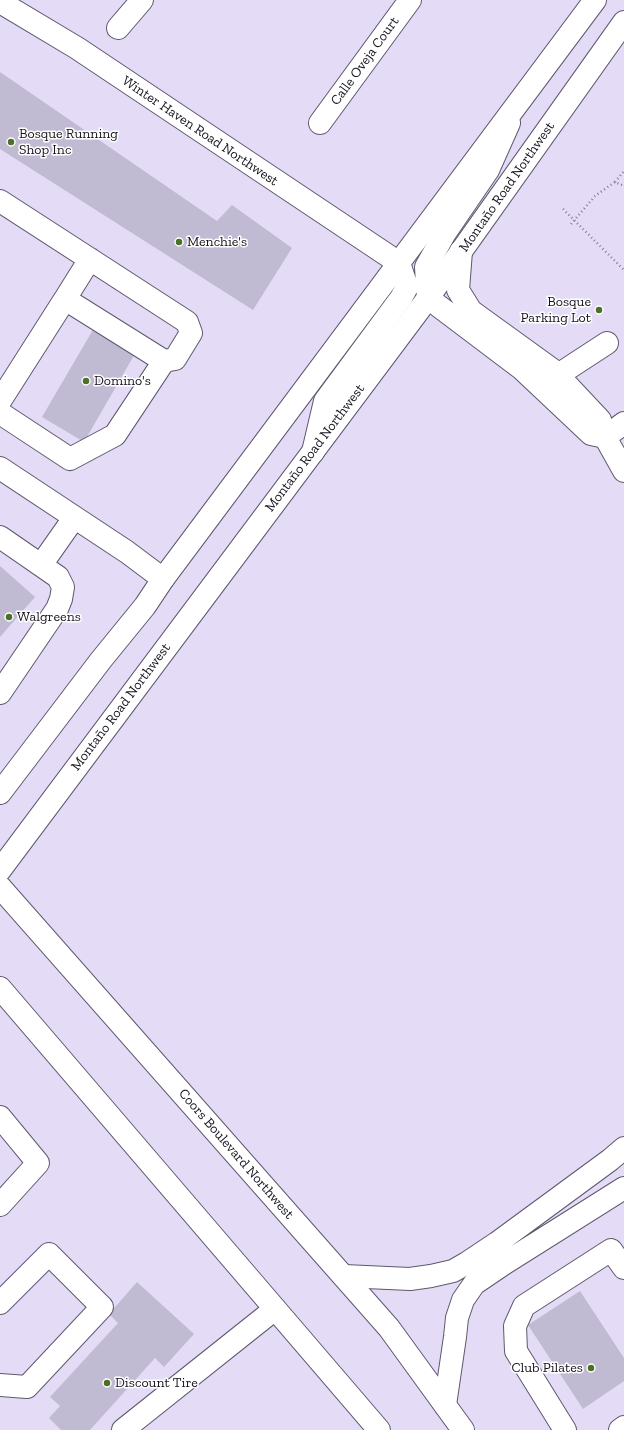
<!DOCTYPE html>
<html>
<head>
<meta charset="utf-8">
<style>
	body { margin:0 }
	canvas { display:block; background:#e4dcf6 }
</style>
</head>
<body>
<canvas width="624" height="1430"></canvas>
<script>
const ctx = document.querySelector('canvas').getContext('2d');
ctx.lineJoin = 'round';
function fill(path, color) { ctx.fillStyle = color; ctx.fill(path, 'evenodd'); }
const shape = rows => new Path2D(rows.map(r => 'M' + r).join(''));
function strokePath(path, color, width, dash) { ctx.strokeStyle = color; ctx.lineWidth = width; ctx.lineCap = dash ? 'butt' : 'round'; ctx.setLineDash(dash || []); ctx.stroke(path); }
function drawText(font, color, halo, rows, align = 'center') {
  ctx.font = font + ' "Zilla Slab",serif'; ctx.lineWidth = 3; ctx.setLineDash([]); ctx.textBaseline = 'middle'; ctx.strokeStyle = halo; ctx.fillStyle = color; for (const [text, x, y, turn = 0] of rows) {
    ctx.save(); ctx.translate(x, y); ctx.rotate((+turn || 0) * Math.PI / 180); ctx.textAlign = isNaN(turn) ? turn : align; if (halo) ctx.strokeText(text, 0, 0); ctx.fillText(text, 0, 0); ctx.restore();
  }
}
const building = shape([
	[0,72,217,221,232,205,292,248,253,310,0,149],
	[94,328,136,352,84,442,42,417],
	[0,566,35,597,0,637],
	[137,1282,194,1334,164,1367,155,1358,90,1430,61,1430,49,1418,60,1406,50,1397,118,1323,109,1314],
	[580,1291,624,1358,624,1381,583,1409,528,1325]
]);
const path = shape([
	[615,182,624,171],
	[563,209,624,270],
	[571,224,595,196,615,182,624,186]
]);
const minor = shape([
	[0,2,77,48,399,263,407,287,401,298,325,401,313,452],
	[118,28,142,0],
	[320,123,410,0],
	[509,123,488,170,445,233,426,267,428,298,522,369,591,434,605,437],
	[0,201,187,322,191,333,175,359,164,361,65,299,0,401],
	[461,251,458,290,471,311,554,371,600,420,605,437,624,471],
	[65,299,90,259],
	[558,375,607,343],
	[0,413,70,459,115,435,164,361],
	[605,437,624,423],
	[0,468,127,552,163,579],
	[0,537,58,577,63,587,61,599,57,609,0,693],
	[41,565,74,518],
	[0,1117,38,1163,0,1205],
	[344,1276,410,1279,431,1276,453,1271,467,1263,497,1243,610,1160,624,1148],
	[0,1303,49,1254,102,1307,27,1387,0,1385],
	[445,1405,455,1337,457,1318,463,1300,474,1284,505,1263,624,1188],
	[123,1430,275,1309],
	[565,1430,516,1351,515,1326,524,1306,611,1250,624,1268],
	[620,1430,624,1427]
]);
const major = shape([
	[0,793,101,660,145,606,163,579,595,0],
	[0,870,428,298,624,22],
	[0,887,389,1328,463,1430],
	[0,988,379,1430]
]);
const markers = [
	[11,142,4,"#4b7029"],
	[179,242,4,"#4b7029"],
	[599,310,4,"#4b7029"],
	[86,381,4,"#4b7029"],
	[9,617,4,"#4b7029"],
	[591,1368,4,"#4b7029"],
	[107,1383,4,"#4b7029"]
];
const streetNames = [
	["Calle Oveja Court",365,61,-54],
	["Winter Haven Road Northwest",200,131,34],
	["Montaño Road Northwest",507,187,-55],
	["Montaño Road Northwest",315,448,-53],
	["Montaño Road Northwest",121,707,-53],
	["Coors Boulevard Northwest",236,1154,49]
];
const poiNames = [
	["Bosque Running",19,134],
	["Shop Inc",19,150],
	["Menchie's",187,242],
	["Bosque",591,302,"right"],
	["Parking Lot",591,318,"right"],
	["Domino's",94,381],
	["Walgreens",17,617],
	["Club Pilates",583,1368,"right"],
	["Discount Tire",115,1383]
];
fill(building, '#c1bad3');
strokePath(minor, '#5f586e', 24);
strokePath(major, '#5f586e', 24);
strokePath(path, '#857f91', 2.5, [1, 3]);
strokePath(minor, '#fff', 22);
strokePath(major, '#fff', 22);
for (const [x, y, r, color] of markers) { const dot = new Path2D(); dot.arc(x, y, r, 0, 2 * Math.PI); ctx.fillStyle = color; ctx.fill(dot); strokePath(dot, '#fff', 1.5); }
drawText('14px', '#14111a', '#fff', streetNames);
drawText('14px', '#14111a', '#fff', poiNames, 'left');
</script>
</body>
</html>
